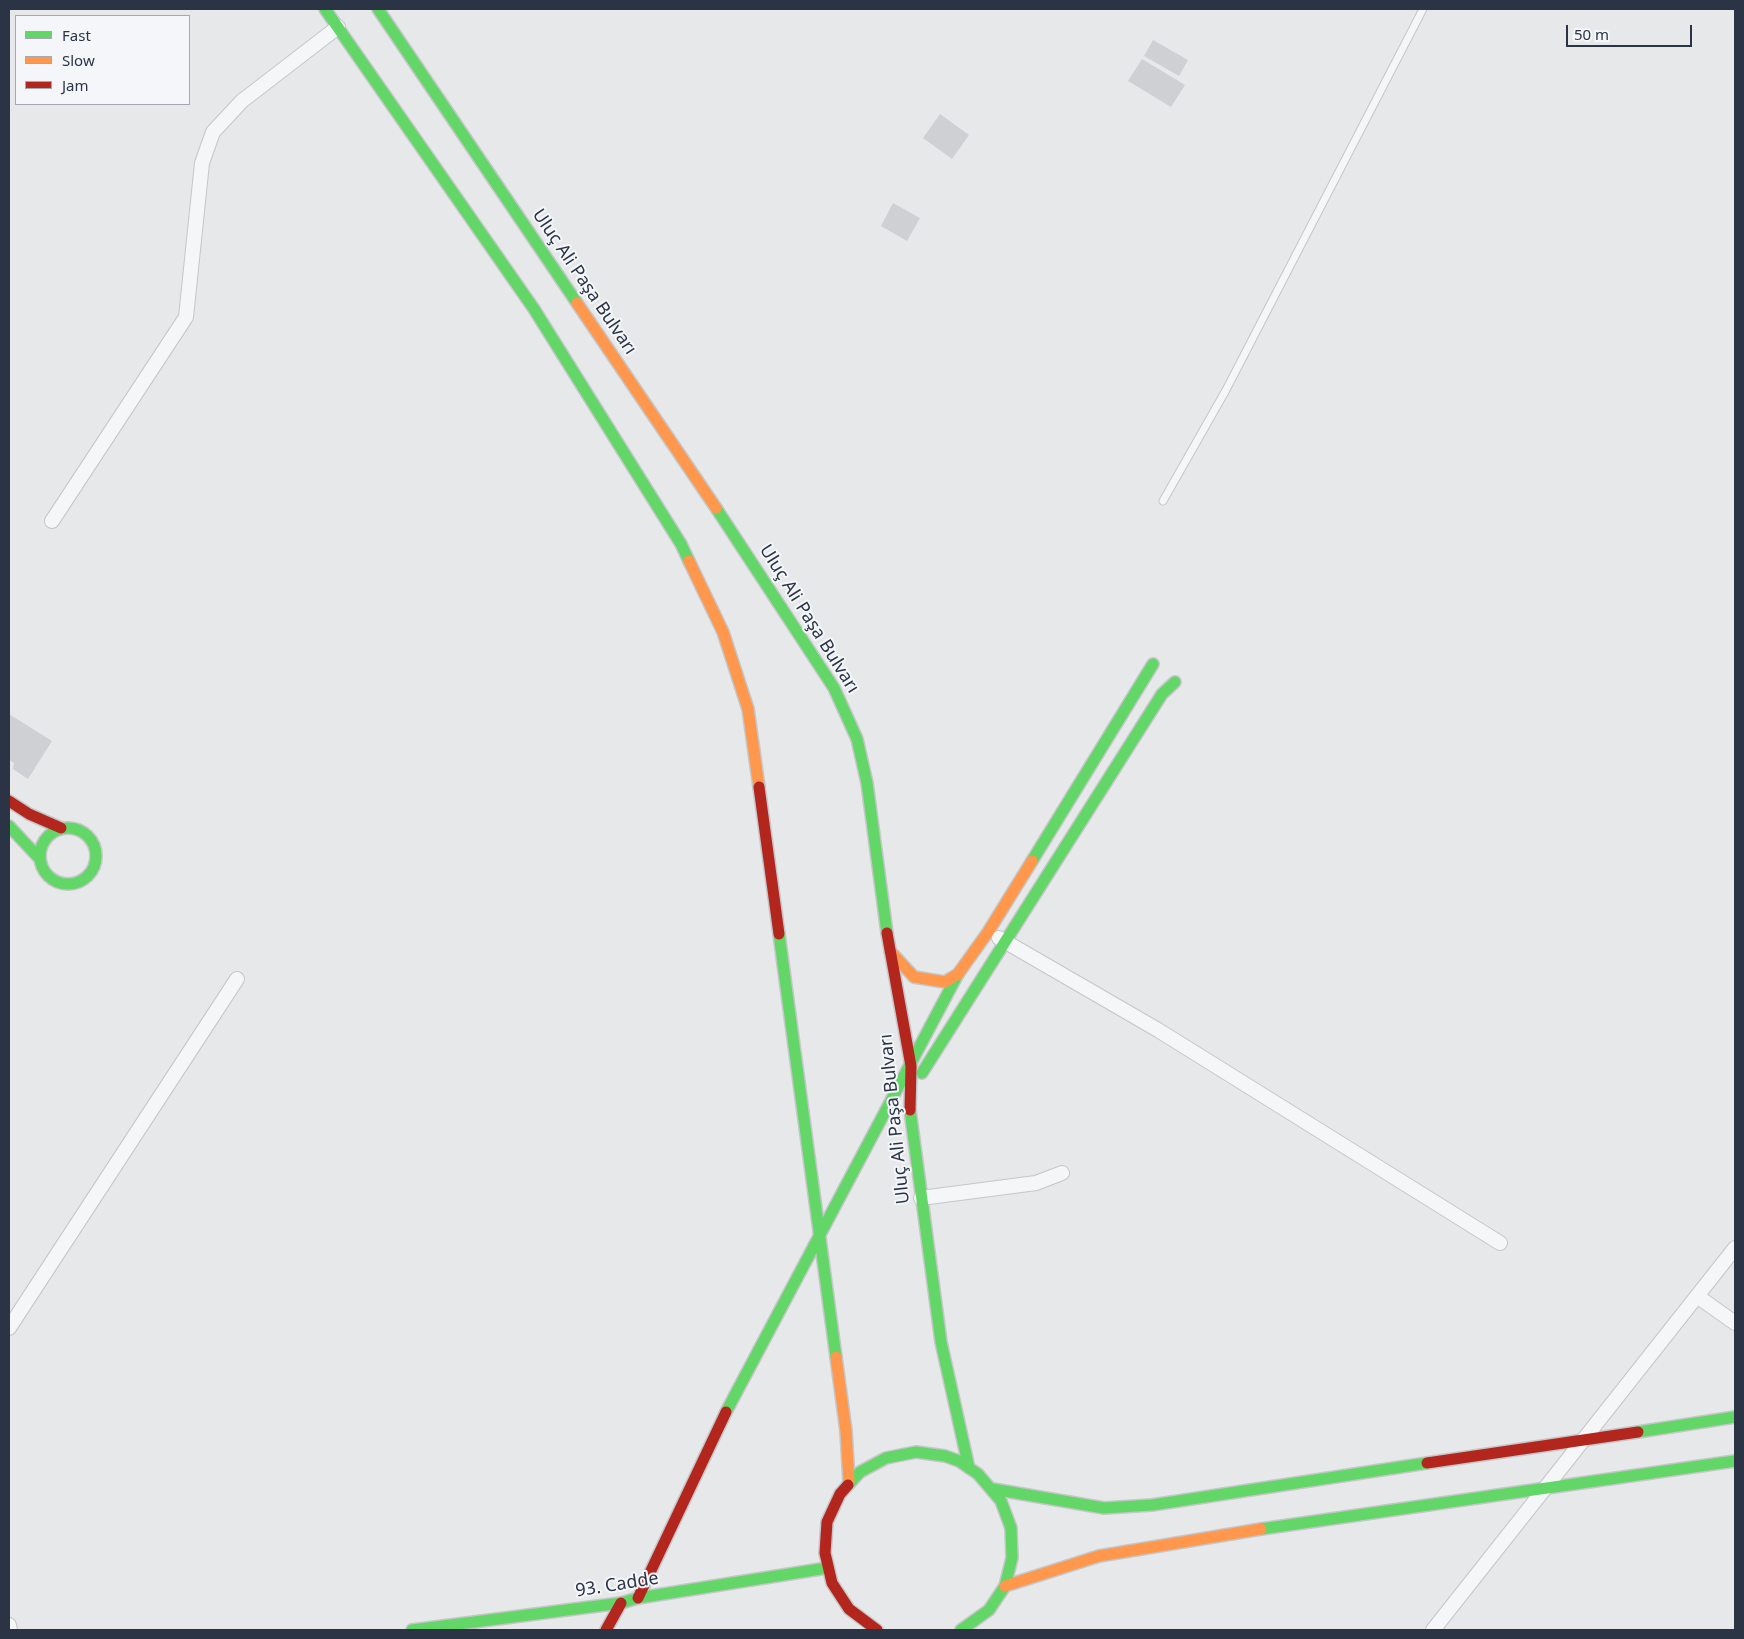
<!DOCTYPE html>
<html>
<head>
<meta charset="utf-8">
<style>
	body { margin:0 }
	#map { position:relative; width:1744px; height:1639px; overflow:hidden; background:#e6e8ea; font-family:"Noto Sans",sans-serif }
	canvas { display:block }
	.frame { position:absolute; inset:0; border:10px solid #2b3445; pointer-events:none }
	.legend { position:absolute; left:15px; top:15px; width:175px; height:90px; box-sizing:border-box; background:#f4f6f9; border:1px solid #a4a8b1; margin:0; padding:6px 9px; list-style:none; font-size:15px; color:#2b3445 }
	.legend li { display:flex; align-items:center; gap:10px; height:25px }
	.legend b { width:25px; border:1px solid #a4a8b1 }
	.scale { position:absolute; left:1566px; top:25px; width:126px; height:22px; box-sizing:border-box; border:2px solid #2b3445; border-top:0; padding-left:6px; font-size:15px; line-height:18px; white-space:nowrap; color:#2b3445; -webkit-text-stroke:4px #f4f6f9; paint-order:stroke }
</style>
</head>
<body>
<div id="map">
<canvas width="1744" height="1639"></canvas>
<div class="frame"></div>
<ul class="legend">
<li><b style="height:6px;background:#63d668"></b>Fast</li>
<li><b style="height:6px;background:#ff974d"></b>Slow</li>
<li><b style="height:6px;background:#b3261e"></b>Jam</li>
</ul>
<div class="scale">50 m</div>
</div>
<script>
const ctx = document.querySelector('canvas').getContext('2d');
ctx.lineJoin = 'round';
function fill(path, color) { ctx.fillStyle = color; ctx.fill(path, 'evenodd'); }
const shape = rows => new Path2D(rows.map(r => 'M' + r).join(''));
function strokePath(path, color, width, dash) { ctx.strokeStyle = color; ctx.lineWidth = width; ctx.lineCap = dash ? 'butt' : 'round'; ctx.setLineDash(dash || []); ctx.stroke(path); }
function drawText(font, color, halo, rows, align = 'center') {
  ctx.font = font + ' "Noto Sans",sans-serif'; ctx.lineWidth = 4; ctx.setLineDash([]); ctx.textBaseline = 'middle'; ctx.strokeStyle = halo; ctx.fillStyle = color; for (const [text, x, y, turn = 0] of rows) {
    ctx.save(); ctx.translate(x, y); ctx.rotate((+turn || 0) * Math.PI / 180); ctx.textAlign = isNaN(turn) ? turn : align; if (halo) ctx.strokeText(text, 0, 0); ctx.fillText(text, 0, 0); ctx.restore();
  }
}
const building = shape([
	[1153,40,1188,60,1179,76,1144,56],
	[1142,59,1185,85,1171,107,1128,81],
	[940,114,969,135,952,159,923,138],
	[893,203,920,218,907,241,881,226],
	[9,714,52,741,28,779,13,769,14,763,9,760]
]);
const lane = shape([
	[1163,501,1226,390,1423,9]
]);
const street = shape([
	[52,521,186,317,202,163,213,132,242,101,338,27],
	[999,938,1158,1030,1500,1243],
	[921,1198,1036,1183,1062,1173],
	[1697,1296,1735,1323],
	[9,1328,237,979],
	[9,1625,10,1630],
	[1433,1630,1735,1248]
]);
const fast = shape([
	[325,9,534,309,681,544,689,561],
	[378,9,577,303],
	[716,508,834,688,857,739,867,783,887,933],
	[9,826,40,859],
	'40 856a28 28 0 1 1 56 0a28 28 0 1 1-56 0Z',
	[1032,861,1153,664],
	[779,934,836,1357],
	[922,1073,1162,694,1175,682],
	[910,1110,941,1342,969,1468],
	[726,1412,958,974],
	[1638,1432,1735,1417],
	[848,1485,860,1472,886,1458,916,1452,945,1456,959,1461,978,1474,1001,1501,1011,1528,1012,1558,1005,1586,989,1610,961,1630],
	[993,1489,1104,1508,1152,1505,1427,1463],
	[1261,1529,1735,1461],
	[412,1630,621,1603,638,1598,827,1568]
]);
const slow = shape([
	[577,303,716,508],
	[689,561,723,632,748,709,759,787],
	[890,951,914,977,945,982,958,974,988,932,1032,861],
	[836,1357,846,1431,849,1482],
	[1005,1586,1099,1556,1261,1529]
]);
const jam = shape([
	[759,787,779,934],
	[9,801,29,814,61,828],
	[887,933,911,1066,910,1110],
	[1427,1463,1638,1432],
	[848,1485,840,1494,827,1522,825,1553,832,1583,849,1609,877,1630],
	[638,1598,726,1412],
	[606,1630,621,1603]
]);
const streetNames = [
	["Uluç Ali Paşa Bulvarı",584,282,56],
	["Uluç Ali Paşa Bulvarı",809,619,58],
	["Uluç Ali Paşa Bulvarı",895,1119,-96],
	["93. Cadde",617,1585,-9]
];
fill(building, '#ced0d3');
strokePath(lane, '#c4c6c8', 9);
strokePath(street, '#c4c6c8', 16);
strokePath(fast, '#c4c6c8', 14);
strokePath(slow, '#c4c6c8', 14);
strokePath(jam, '#c4c6c8', 14);
strokePath(lane, '#f5f6f7', 7);
strokePath(street, '#f5f6f7', 14);
strokePath(fast, '#63d668', 11);
strokePath(slow, '#ff974d', 11);
strokePath(jam, '#b3261e', 11);
drawText('18px', '#2b3445', '#f4f6f9', streetNames);
</script>
</body>
</html>
